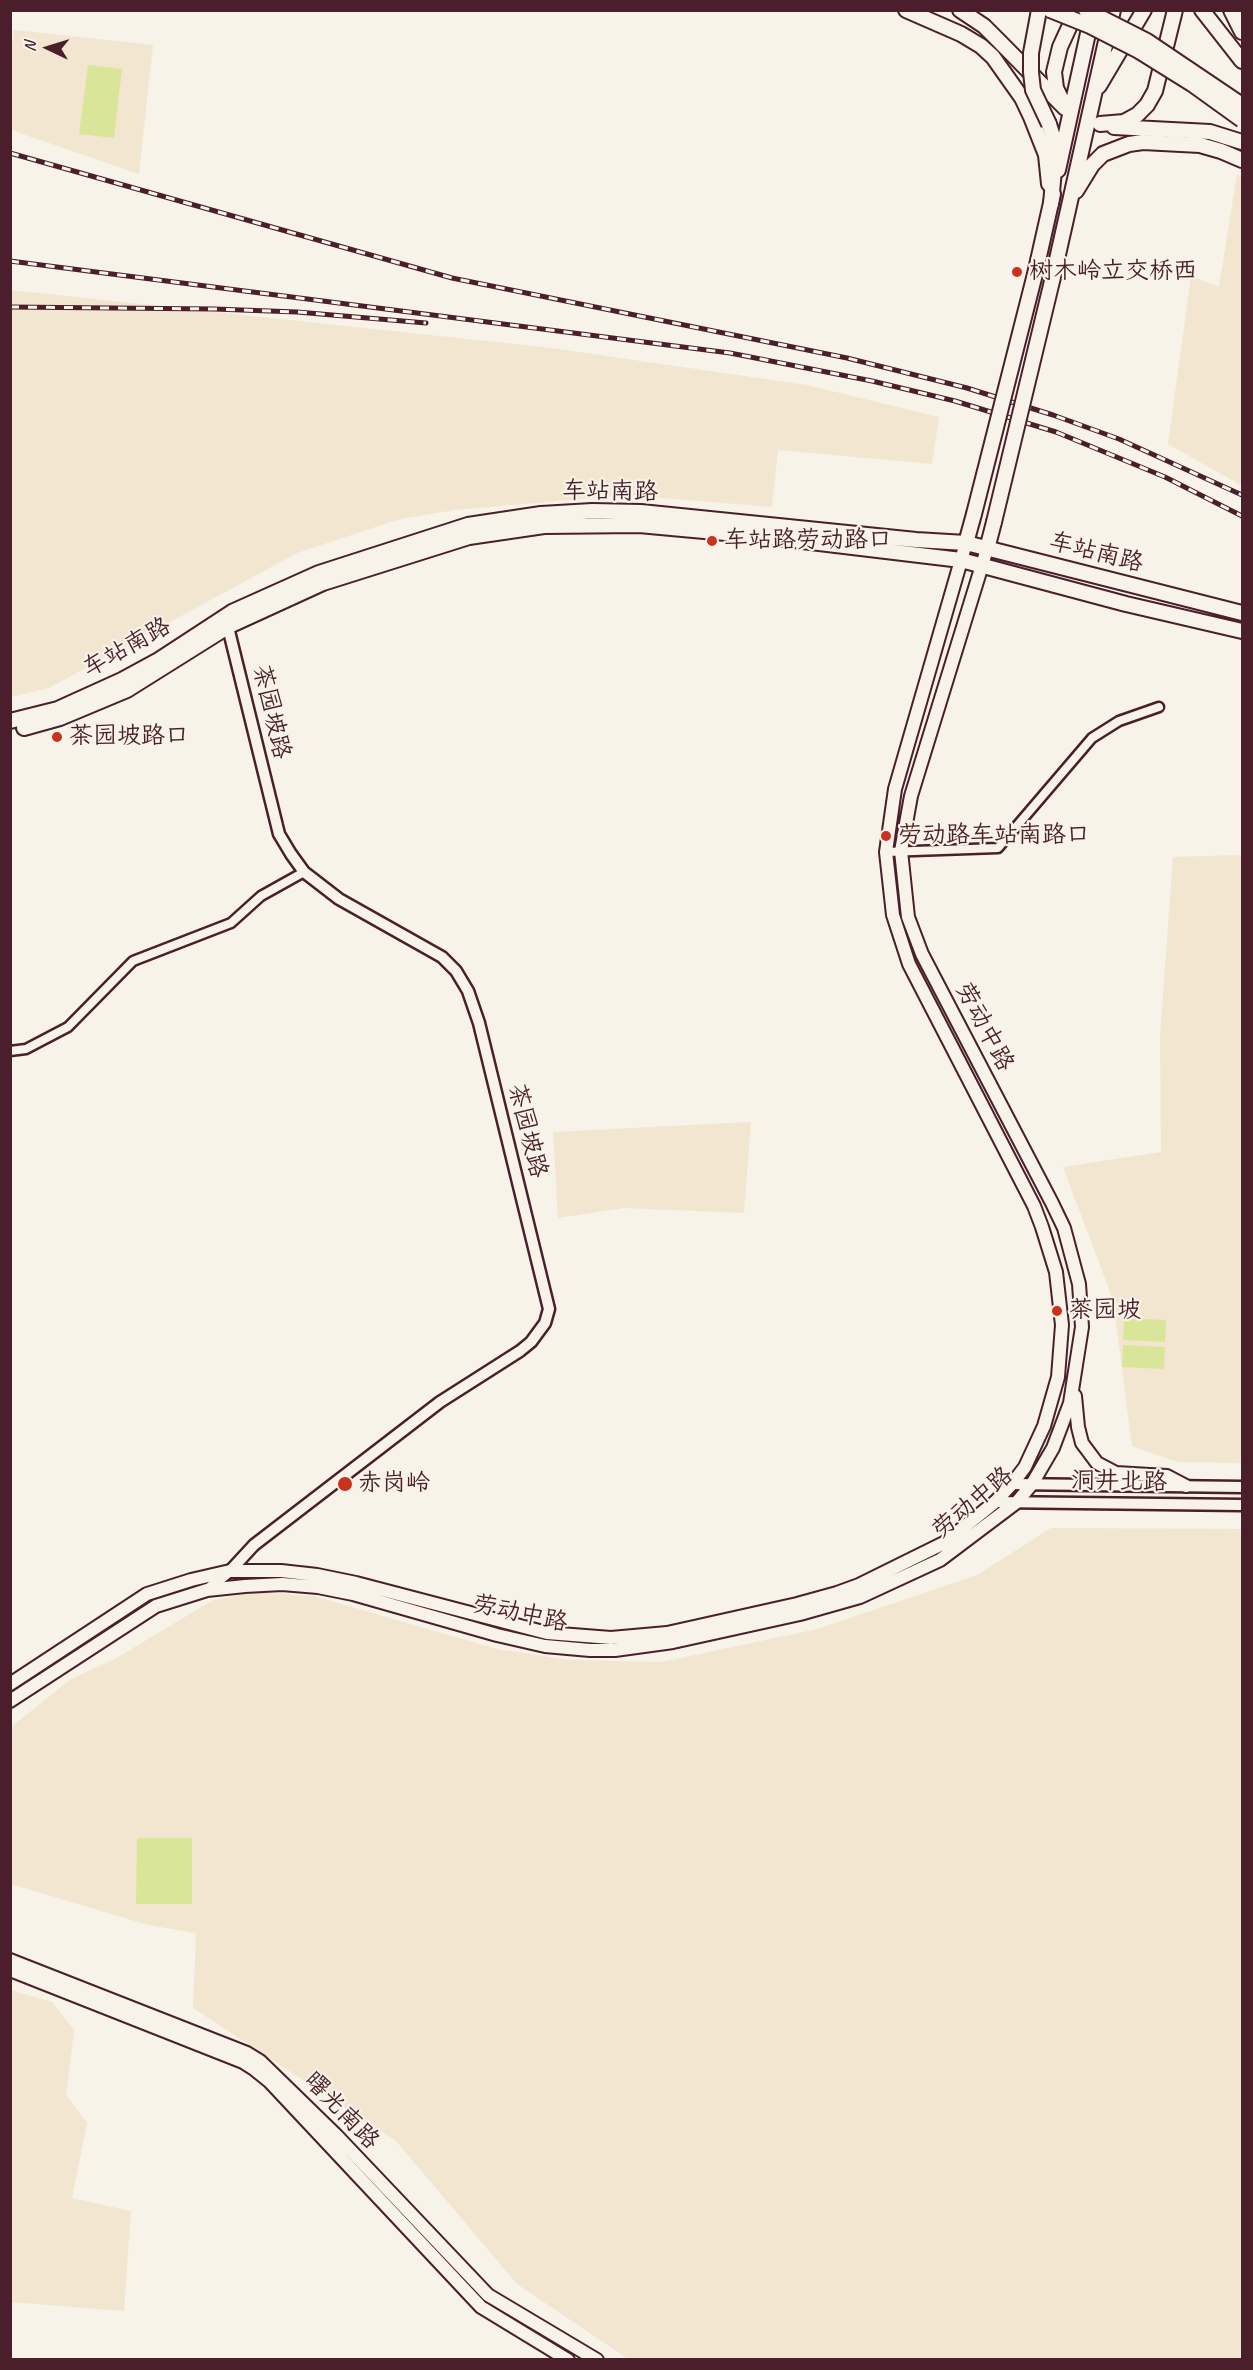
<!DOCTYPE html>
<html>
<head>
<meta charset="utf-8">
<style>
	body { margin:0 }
	#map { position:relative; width:1253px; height:2370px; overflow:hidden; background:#f7f3e8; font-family:Caveat,sans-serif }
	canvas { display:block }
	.frame { position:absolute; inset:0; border:12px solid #4a1f2b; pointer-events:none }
	.north { position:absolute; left:18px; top:18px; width:60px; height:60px; -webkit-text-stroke:4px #f7f3e8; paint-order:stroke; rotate:274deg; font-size:16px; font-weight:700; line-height:24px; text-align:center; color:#4a1f2b }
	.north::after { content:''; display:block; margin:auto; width:21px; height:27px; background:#4a1f2b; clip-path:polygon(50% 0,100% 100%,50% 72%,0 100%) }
</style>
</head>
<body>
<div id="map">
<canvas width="1253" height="2370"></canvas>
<div class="frame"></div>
<div class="north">N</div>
</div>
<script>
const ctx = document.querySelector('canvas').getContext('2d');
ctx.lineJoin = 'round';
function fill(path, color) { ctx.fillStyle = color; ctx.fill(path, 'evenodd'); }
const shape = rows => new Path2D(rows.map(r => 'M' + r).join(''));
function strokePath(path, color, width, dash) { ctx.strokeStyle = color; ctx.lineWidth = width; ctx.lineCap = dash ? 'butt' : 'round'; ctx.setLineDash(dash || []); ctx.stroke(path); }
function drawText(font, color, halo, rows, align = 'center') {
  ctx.font = font + ' Caveat,"LXGW WenKai TC",sans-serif'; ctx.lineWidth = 4.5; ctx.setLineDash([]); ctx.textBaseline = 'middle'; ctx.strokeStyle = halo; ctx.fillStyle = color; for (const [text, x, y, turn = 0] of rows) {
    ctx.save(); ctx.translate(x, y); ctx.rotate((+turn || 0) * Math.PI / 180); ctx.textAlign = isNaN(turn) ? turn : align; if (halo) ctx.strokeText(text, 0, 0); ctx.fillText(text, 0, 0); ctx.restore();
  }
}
const built = shape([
	[14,30,153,45,139,174,11,130,10,58],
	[1237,174,1242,178,1242,486,1168,444,1191,276,1219,287],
	[10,290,551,348,807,385,939,417,932,464,778,450,772,507,627,495,455,510,400,519,297,553,49,688,11,697],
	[1242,855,1242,1463,1177,1462,1132,1446,1113,1300,1063,1167,1161,1152,1160,1036,1173,857],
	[751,1122,744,1213,624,1208,558,1218,553,1132],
	[1051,1528,1242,1529,1242,2359,628,2359,517,2284,396,2141,193,2008,196,1933,148,1925,11,1884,11,1727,71,1679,115,1659,213,1600,259,1592,314,1596,497,1649,570,1660,662,1662,817,1629,977,1575],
	[10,1990,52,2002,74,2030,66,2095,87,2123,72,2198,131,2211,124,2311,11,2302]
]);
const green = shape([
	[88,65,122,69,114,138,79,134],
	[1124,1318,1166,1320,1165,1342,1123,1340],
	[1123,1345,1165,1347,1164,1369,1122,1367],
	[137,1838,192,1838,192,1904,136,1904]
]);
const minor = shape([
	[886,852,998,848,1092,738,1119,721,1159,707],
	[10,1051,26,1049,68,1027,133,961,231,923,261,896,304,872]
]);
const tertiary = shape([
	[1240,10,1242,16],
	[1012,1484,1242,1487],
	[995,1502,1242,1505],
	[207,1590,230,1571,254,1545,440,1402,520,1351,531,1342,545,1323,549,1309,479,1023,468,991,456,971,442,957,339,899,304,872,291,854,279,834,226,619]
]);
const secondary = shape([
	[1075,1396,1078,1427,1082,1443,1097,1463,1116,1473,1167,1476,1186,1486],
	[10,1684,147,1594,191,1580,230,1571,281,1571,317,1575,356,1583,547,1633,611,1638,667,1633,797,1604,837,1593,859,1585,944,1543,995,1502,1012,1484,1025,1467,1044,1426,1058,1377,1062,1325,1056,1272,1042,1227,1034,1206,909,964,893,915,886,852,895,789,966,543],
	[10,1701,156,1606,207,1590,245,1586,282,1584,318,1587,353,1594,497,1635,545,1646,590,1650,615,1650,673,1642,800,1614,860,1597,940,1560,1017,1502,1032,1484,1053,1448,1070,1403,1082,1327,1079,1284,1064,1228,1052,1203,922,954,908,917,901,851,911,796,987,549],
	[10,1960,247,2053,260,2061,336,2135,488,2295,597,2360],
	[10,1970,243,2062,254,2069,269,2081,481,2307,568,2360]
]);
const primary = shape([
	[906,10,961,34,981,46,993,57,1022,98,1031,117,1046,155,1049,184],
	[1231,10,1242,32],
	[1099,86,1144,10],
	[1065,107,1056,88,1054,72,1060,47,1077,10],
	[1058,170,1092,15],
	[1076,191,1092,165,1103,154,1129,144,1143,142,1200,145,1221,151,1242,160],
	[1035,274,1053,194],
	[1053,277,1113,10],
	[966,543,974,514],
	[987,549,994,522],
	[10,721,58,709,122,680,157,661,232,612,319,573,468,525,541,514,592,511,641,512,916,540,966,543,1242,613],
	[24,728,60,718,127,690,229,626,323,583,469,537,544,526,639,525,769,537,961,560,1126,604,1242,631]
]);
const trunk = shape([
	[960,10,984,26,999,41,1065,108],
	[1202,10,1242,61],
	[1049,124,1055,143,1055,158,1051,204],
	[1100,124,1124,122,1137,115,1147,105,1155,91,1175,10],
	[1114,127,1210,132,1242,142]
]);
const rail = shape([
	[10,153,452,278,847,358,967,388,1053,415,1119,439,1242,495],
	[10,261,730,353,872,381,955,401,1056,432,1165,477,1242,516],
	[10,307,214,309,297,312,426,323]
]);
const primaryBridge = shape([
	[974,514,1035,274],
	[994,522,1053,277]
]);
const trunkBridge = shape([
	[1039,10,1031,53,1031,72,1033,90,1049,124],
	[1050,10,1090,26,1139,51,1192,84,1242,120],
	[1086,10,1147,41,1242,105]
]);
const markers = [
	[1017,272,6,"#c8321e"],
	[712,541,6,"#c8321e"],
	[57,737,6,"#c8321e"],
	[886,836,6,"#c8321e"],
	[1057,1311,6,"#c8321e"],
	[345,1484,8,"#c8321e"]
];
const poiNames = [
	["树木岭立交桥西",1029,272],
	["车站路劳动路口",724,541],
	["茶园坡路口",69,737],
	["劳动路车站南路口",898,836],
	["茶园坡",1069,1311],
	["赤岗岭",358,1484]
];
const streetNames = [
	["车站南路",610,492,1],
	["车站南路",1096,553,14],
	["车站南路",127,648,-29],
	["茶园坡路",271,712,77],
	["劳动中路",984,1027,62],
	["茶园坡路",527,1131,76],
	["洞井北路",1119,1482,1],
	["劳动中路",973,1503,-40],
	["劳动中路",520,1614,12],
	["曙光南路",341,2111,46]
];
fill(built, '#f2e6d0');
fill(green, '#d9e699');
strokePath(minor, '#4a1f2b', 13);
strokePath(tertiary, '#4a1f2b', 15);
strokePath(secondary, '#4a1f2b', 16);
strokePath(primary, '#4a1f2b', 18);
strokePath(trunk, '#4a1f2b', 18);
strokePath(minor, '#f7f3e8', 8);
strokePath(tertiary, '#f7f3e8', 10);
strokePath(secondary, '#f7f3e8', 12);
strokePath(primary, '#f7f3e8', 14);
strokePath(trunk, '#f7f3e8', 14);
strokePath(rail, '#4a1f2b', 5);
strokePath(rail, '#f7f3e8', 3, [9]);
strokePath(primaryBridge, '#4a1f2b', 18, []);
strokePath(trunkBridge, '#4a1f2b', 18, []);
strokePath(primaryBridge, '#f7f3e8', 14);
strokePath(trunkBridge, '#f7f3e8', 14);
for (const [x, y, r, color] of markers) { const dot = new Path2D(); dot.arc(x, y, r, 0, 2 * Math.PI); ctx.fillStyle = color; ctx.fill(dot); strokePath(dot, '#f7f3e8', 2); }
drawText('24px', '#4a1f2b', '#f7f3e8', poiNames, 'left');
drawText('24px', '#4a1f2b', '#f7f3e8', streetNames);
</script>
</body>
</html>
